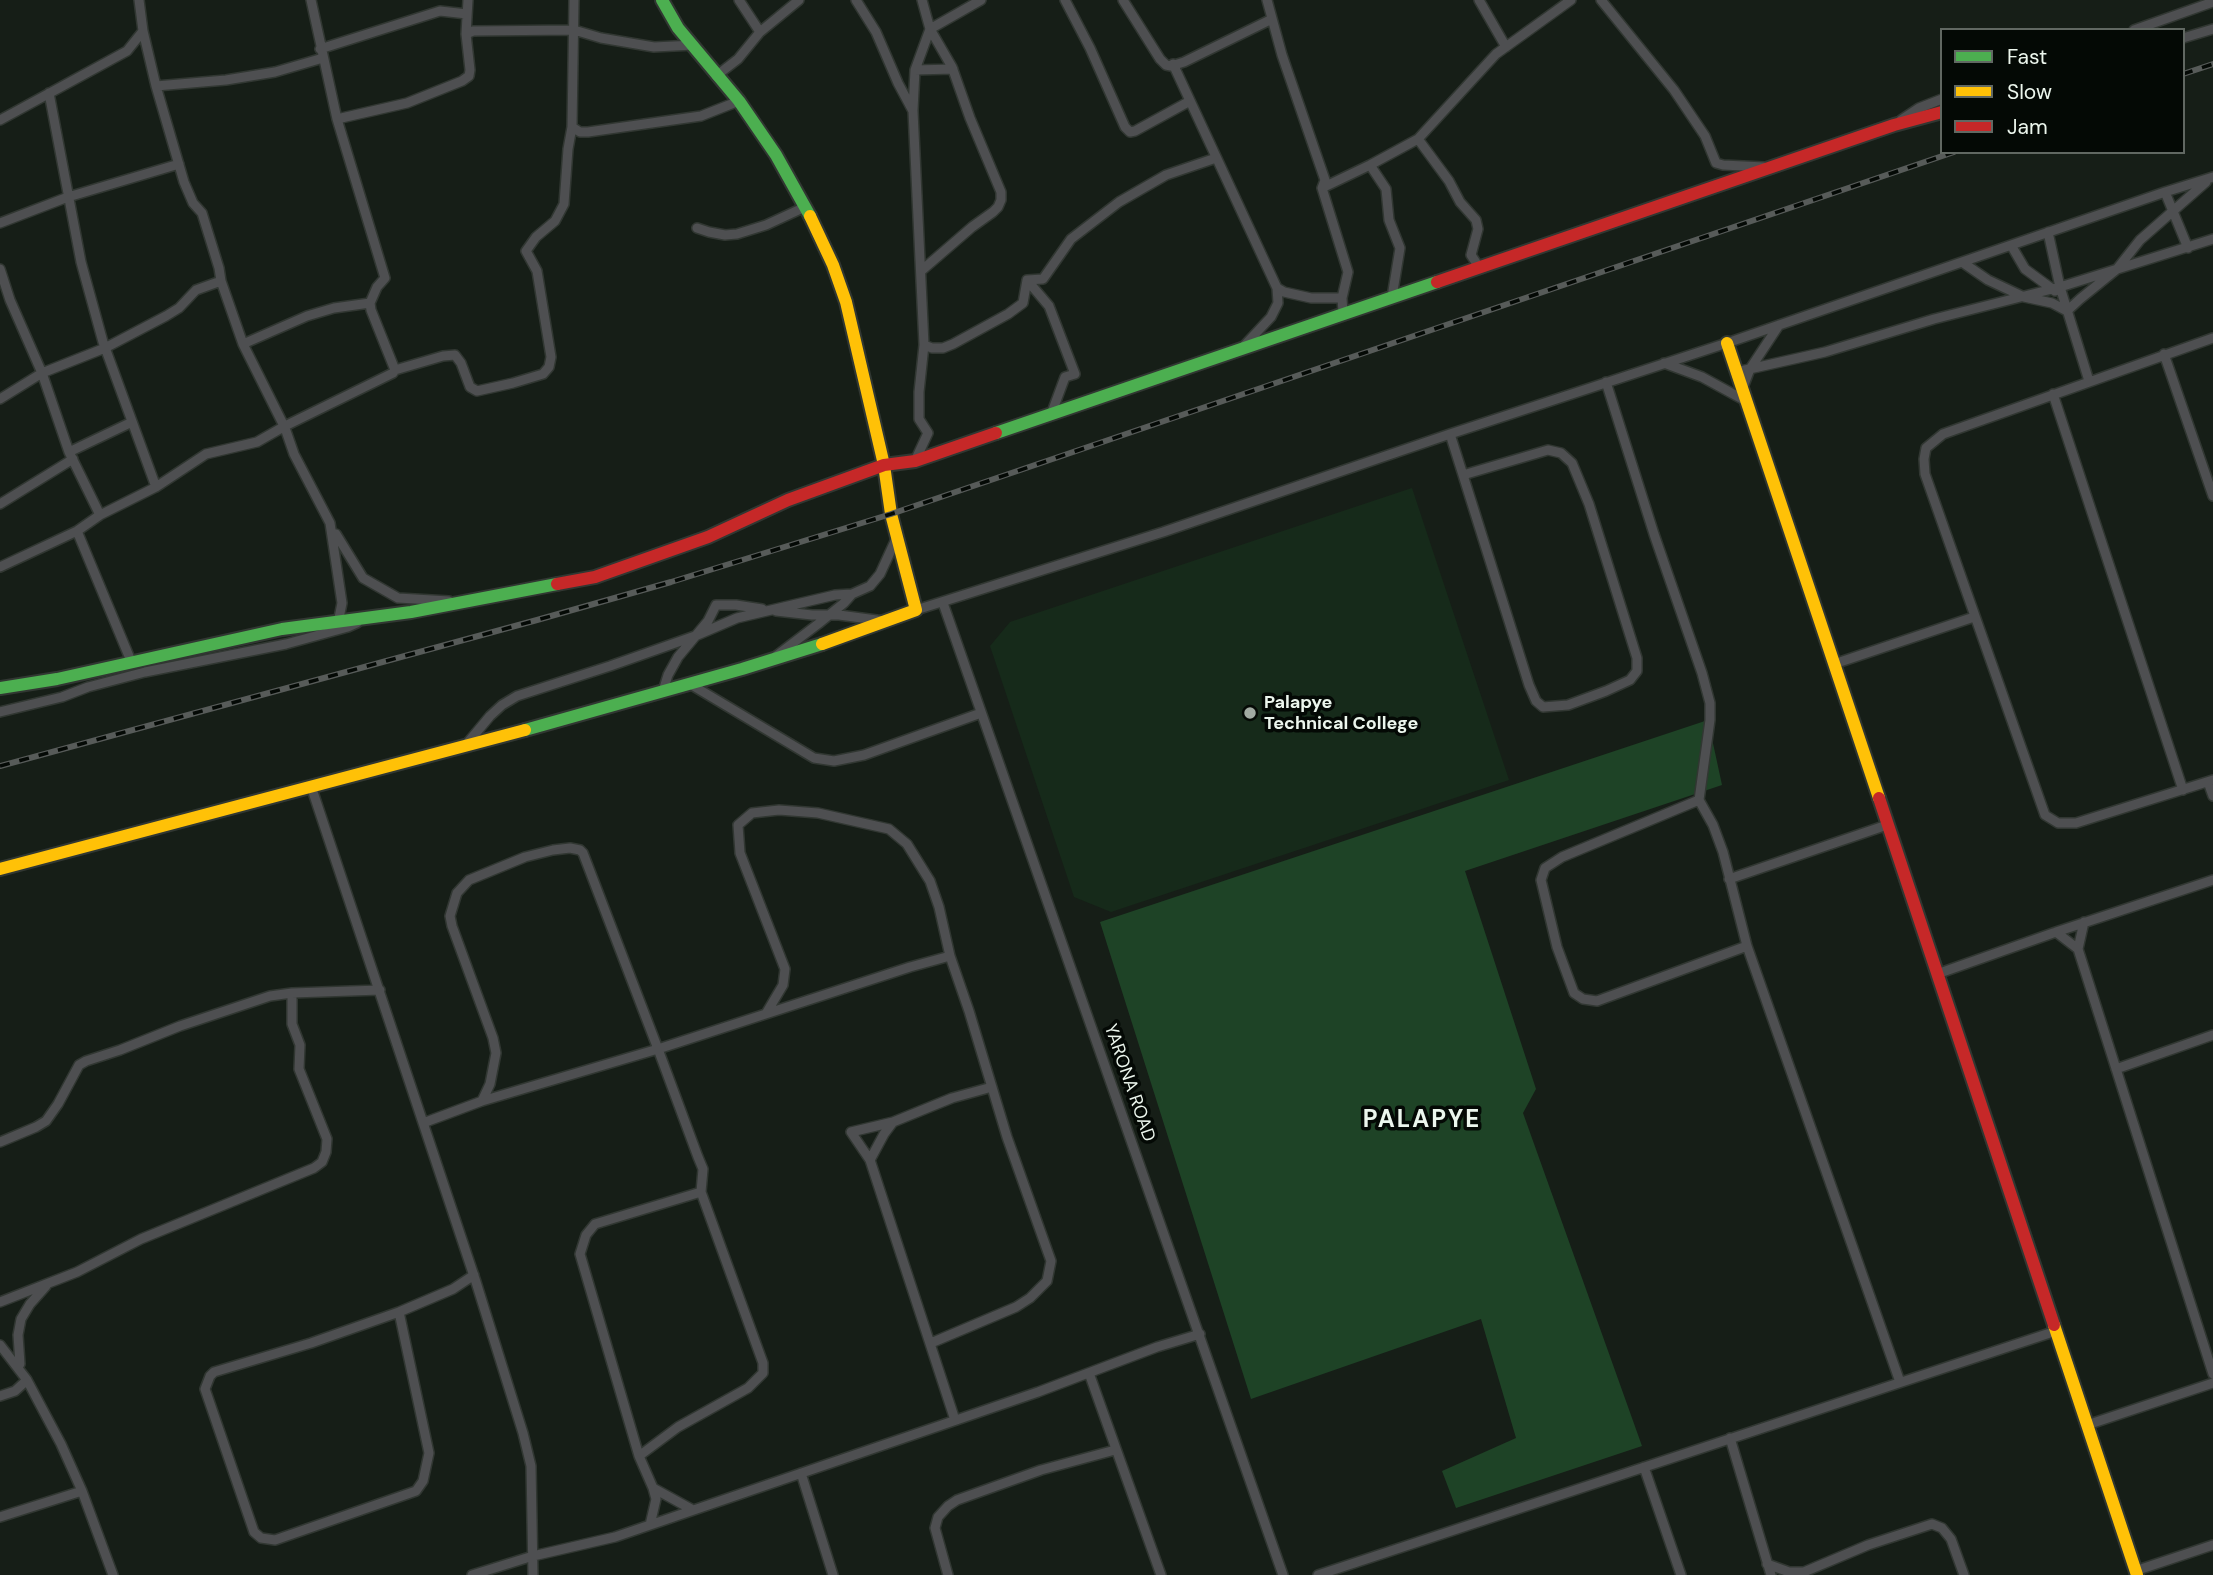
<!DOCTYPE html>
<html>
<head>
<meta charset="utf-8">
<style>
	body { margin:0 }
	#map { position:relative; width:2213px; height:1575px; overflow:hidden; background:#161e17; font-family:"DM Sans",sans-serif }
	canvas { display:block }
	.legend { position:absolute; left:1940px; top:28px; width:245px; height:126px; box-sizing:border-box; background:#040905; border:2px solid #616862; margin:0; padding:9px 12px; list-style:none; font-size:21px; color:#ecf6ed }
	.legend li { display:flex; align-items:center; gap:14px; height:35px }
	.legend b { width:35px; border:2px solid #616862 }
</style>
</head>
<body>
<div id="map">
<canvas width="2213" height="1575"></canvas>
<ul class="legend">
<li><b style="height:9px;background:#4caf50"></b>Fast</li>
<li><b style="height:9px;background:#ffc107"></b>Slow</li>
<li><b style="height:9px;background:#c62828"></b>Jam</li>
</ul>
</div>
<script>
const ctx = document.querySelector('canvas').getContext('2d');
ctx.lineJoin = 'round';
function fill(path, color) { ctx.fillStyle = color; ctx.fill(path, 'evenodd'); }
const shape = rows => new Path2D(rows.map(r => 'M' + r).join(''));
function strokePath(path, color, width, dash) { ctx.strokeStyle = color; ctx.lineWidth = width; ctx.lineCap = dash ? 'butt' : 'round'; ctx.setLineDash(dash || []); ctx.stroke(path); }
function drawText(font, color, halo, rows, align = 'center') {
  ctx.font = font + ' "DM Sans",sans-serif'; ctx.lineWidth = 7; ctx.setLineDash([]); ctx.textBaseline = 'middle'; ctx.strokeStyle = halo; ctx.fillStyle = color; for (const [text, x, y, turn = 0] of rows) {
    ctx.save(); ctx.translate(x, y); ctx.rotate((+turn || 0) * Math.PI / 180); ctx.textAlign = isNaN(turn) ? turn : align; if (halo) ctx.strokeText(text, 0, 0); ctx.fillText(text, 0, 0); ctx.restore();
  }
}
const built = shape([
	[1412,488,1509,780,1111,912,1074,897,990,646,1010,622]
]);
const green = shape([
	[1708,720,1722,785,1465,871,1536,1089,1523,1113,1642,1446,1456,1508,1442,1471,1516,1438,1481,1319,1251,1399,1100,922]
]);
const street = shape([
	[311,0,337,119,407,103,462,81,469,76,470,70,466,34,473,31,574,30,601,38,654,47,694,45],
	[574,0,572,127,580,132,588,132,701,116,739,101],
	[739,0,760,32],
	[856,0,876,32,898,83,913,111,924,345,919,392,919,419,928,433,915,461],
	[1065,0,1090,48,1125,127,1130,132,1135,131,1190,101],
	[1123,0,1160,59,1166,65,1171,66,1184,62,1272,19],
	[1267,0,1282,55,1325,180,1322,188,1370,165,1418,139,1496,54,1571,0],
	[1479,0,1506,47],
	[1601,0,1674,90,1705,136,1716,163,1723,165,1764,167],
	[2134,30,2213,2],
	[143,31,156,86,184,182,193,203,202,213,219,268,221,281,243,344,285,428,294,454,330,523,342,603,338,623],
	[466,34,468,0],
	[2183,38,2213,29],
	[320,49,440,11,467,14],
	[1173,64,1277,288,1284,292,1311,298,1342,298],
	[915,70,953,69],
	[716,76,738,59,760,32,799,0],
	[156,86,226,80,275,72,323,58],
	[49,93,81,262,103,342,156,487],
	[913,110,915,70,930,29,922,0],
	[337,119,385,278,377,287,370,303,371,310,395,370],
	[0,120,127,51,143,31,139,0],
	[1901,120,1919,108,1942,99],
	[1418,139,1449,181,1460,202,1476,220,1478,229,1471,255,1479,267],
	[1370,165,1386,189,1389,220,1400,248,1392,297],
	[1322,188,1348,272,1342,298,1343,313],
	[2165,192,2188,248],
	[0,223,68,197,179,164],
	[697,228,709,232,725,235,737,234,766,225,805,207],
	[2048,232,2060,287,2089,381],
	[2011,245,2025,269,2055,291],
	[1962,262,1988,280,2024,297,2052,303,2067,311,2080,299,2117,269,2140,240,2206,182],
	[0,269,10,300,42,373,69,452,100,515],
	[921,271,972,227,993,212,998,207,1001,200,1001,192,970,118,952,67,930,29,981,0],
	[1027,280,1049,306,1075,374,1065,377,1052,412],
	[2213,338,1943,434,1926,448,1924,459,1925,474,2045,815,2058,823,2076,823,2213,780],
	[243,344,307,316,334,308,370,303],
	[924,345,932,348,943,348,953,344,1008,314,1023,303,1027,280,1043,279,1071,239,1119,202,1166,175,1216,158],
	[1242,348,1271,317,1278,303,1277,288],
	[2164,354,2213,496],
	[1664,363,1702,377,1746,401],
	[1736,372,1825,352,1934,319,2060,287,2213,239],
	[1606,382,1654,534,1702,673,1710,703,1710,720,1699,800,1713,825,1723,852,1747,946,1900,1382],
	[1742,390,1750,369,1779,325],
	[2053,394,2183,790],
	[0,399,42,373,105,348,166,316,179,308,196,290,221,281],
	[1450,434,1463,475,1529,685,1536,701,1543,707,1568,705,1606,691,1630,680,1637,671,1637,658,1589,504,1572,463,1561,453,1548,450,1463,475],
	[69,452,132,422],
	[0,504,73,459],
	[77,531,131,661],
	[336,534,363,578,398,598,449,601],
	[0,567,77,531,100,515,156,487,206,454,257,442,285,426,393,373,395,370,443,356,455,355,461,363,470,387,477,391,513,383,543,374,549,367,551,357,537,271,526,251,536,237,555,221,564,204,568,149,572,127],
	[943,603,1283,1575],
	[916,610,1163,532,1450,434,1727,343,2165,192,2213,177],
	[776,611,812,615,839,615,884,621],
	[776,656,818,624,844,603,852,594],
	[1834,664,1974,617],
	[690,684,814,758,834,761,864,755,981,713],
	[663,691,668,675,678,657,708,621,716,605,736,605,762,609],
	[0,712,62,697,88,687,145,672,286,644,348,627,357,623],
	[465,746,490,716,502,705,517,696,610,666,695,636,737,618,835,595,852,594,870,586,880,574,897,537],
	[2208,782,2213,796],
	[311,786,476,1282,523,1433,531,1466,533,1575],
	[1699,800,1562,857,1545,868,1541,880,1557,947,1574,993,1583,999,1597,1001,1747,946],
	[1729,879,1887,825],
	[2084,922,2078,949,2213,1374],
	[2056,932,2078,949],
	[1937,974,2056,932,2213,880],
	[767,1012,783,985,785,969,740,853,738,825,752,813,779,810,818,813,889,829,907,844,930,881,939,907,950,956,969,1011,1007,1137,1051,1261,1047,1281,1030,1298,1016,1307,931,1343],
	[2116,1069,2213,1035],
	[482,1101,490,1084,496,1053,493,1038,452,926,450,916,457,893,469,880,525,857,553,850,570,848,580,850,583,853,658,1049,698,1157,703,1169,701,1192,763,1363,763,1373,748,1388,678,1427,639,1456],
	[893,1122,884,1134,870,1160,955,1420],
	[423,1123,482,1101,658,1049,910,967,950,956],
	[0,1142,36,1127,46,1121,58,1104,79,1065,86,1061,120,1050,180,1026,270,996,292,993,380,990],
	[870,1160,851,1132,893,1122,952,1098,992,1087],
	[0,1302,77,1272,141,1239,314,1168,322,1162,326,1152,327,1139,299,1069,300,1045,292,1024,292,993],
	[399,1312,429,1453,423,1481,416,1491,275,1540,261,1538,254,1532,205,1389,210,1376,214,1372,311,1343,399,1312,453,1289,474,1275],
	[0,1345,27,1380,61,1444,82,1491,113,1575],
	[20,1364,18,1335,21,1319,30,1304,46,1286],
	[1089,1373,1161,1575],
	[0,1396,15,1391,27,1380],
	[2087,1425,2213,1383],
	[1730,1438,1771,1575],
	[1644,1467,1681,1575],
	[801,1473,833,1575],
	[693,1510,653,1488,639,1456,580,1254,586,1235,595,1224,701,1192],
	[0,1517,82,1491],
	[650,1525,656,1499,653,1488],
	[1767,1564,1789,1572,1804,1572,1868,1545,1932,1524,1942,1528,1951,1539,1964,1575],
	[2135,1571,2213,1545],
	[472,1575,533,1556,615,1537,1038,1392,1157,1347,1200,1334],
	[948,1575,935,1528,938,1517,948,1506,957,1500,1041,1470,1115,1450],
	[1318,1575,2056,1331]
]);
const fast = shape([
	[662,0,678,28,739,101,776,155,810,216],
	[996,433,1437,282],
	[0,688,57,679,282,629,411,612,557,584],
	[525,730,742,669,822,644]
]);
const slow = shape([
	[810,216,833,265,846,302,884,465,891,514,916,610,822,644],
	[1727,343,1879,798],
	[0,869,525,730],
	[2054,1325,2137,1575]
]);
const jam = shape([
	[1437,282,1894,125,1942,112],
	[557,584,595,577,708,537,788,500,884,465,915,461,996,433],
	[1879,798,2054,1325]
]);
const rail = shape([
	[2183,74,2213,64],
	[0,766,537,620,671,582,891,514,1954,152]
]);
const markers = [
	[1250,713,7,"#a1aaa2"]
];
const poiNames = [
	["Palapye",1264,703],
	["Technical College",1264,724]
];
const streetNames = [
	["YARONA ROAD",1129,1083,71]
];
const districtNames = [
	["PALAPYE",1422,1121]
];
fill(built, '#162a1a');
fill(green, '#1e4326');
strokePath(street, '#313732', 12);
strokePath(fast, '#313732', 16);
strokePath(slow, '#313732', 16);
strokePath(jam, '#313732', 16);
strokePath(street, '#4e4f51', 9);
strokePath(fast, '#4caf50', 12);
strokePath(slow, '#ffc107', 12);
strokePath(jam, '#c62828', 12);
strokePath(rail, '#575b59', 6);
strokePath(rail, '#040905', 3.5, [10]);
for (const [x, y, r, color] of markers) { const dot = new Path2D(); dot.arc(x, y, r, 0, 2 * Math.PI); ctx.fillStyle = color; ctx.fill(dot); strokePath(dot, '#040905', 2.5); }
drawText('bold 18px', '#ecf6ed', '#040905', poiNames, 'left');
drawText('18px', '#ecf6ed', '#040905', streetNames);
ctx.letterSpacing = '2px';
drawText('bold 24px', '#ecf6ed', '#040905', districtNames);
ctx.letterSpacing = '0px';
</script>
</body>
</html>
